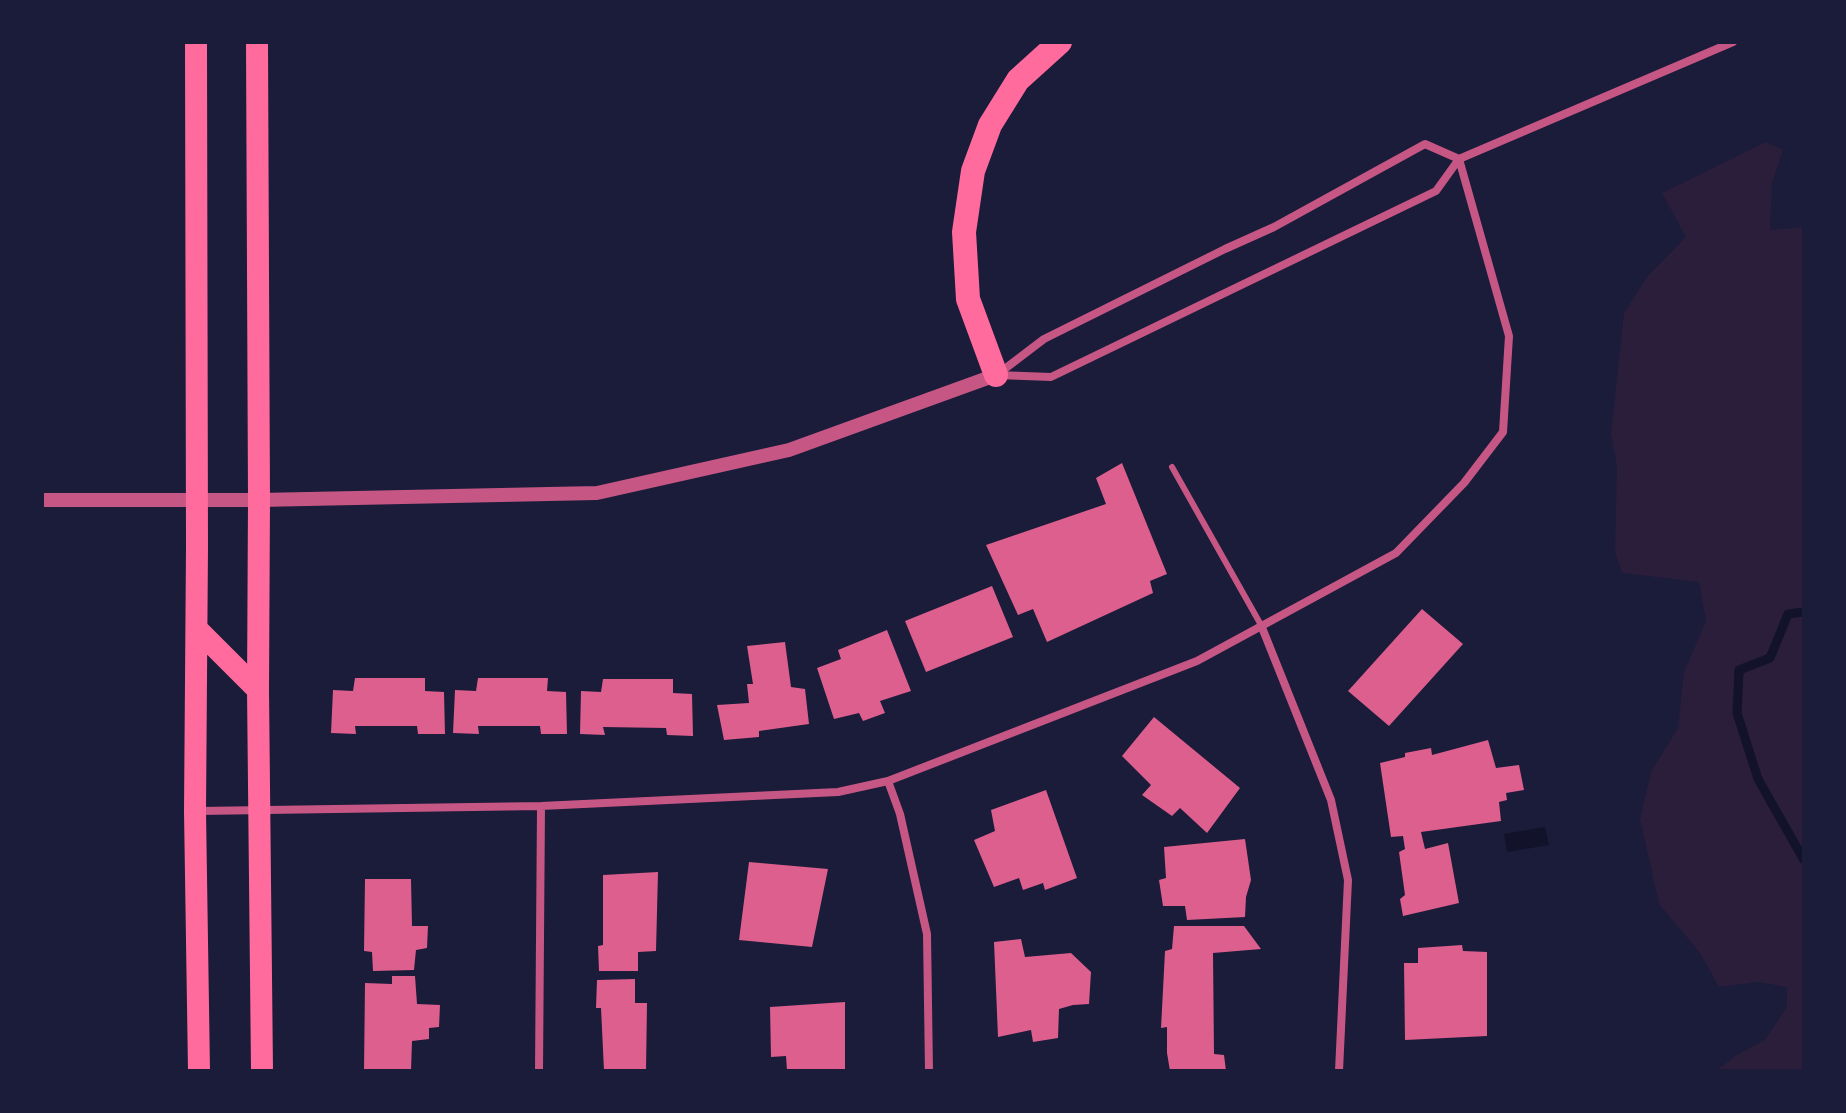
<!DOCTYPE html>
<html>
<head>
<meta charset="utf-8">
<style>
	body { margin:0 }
	#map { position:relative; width:1846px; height:1113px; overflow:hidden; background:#1b1b3a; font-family:Karla,sans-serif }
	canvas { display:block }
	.frame { position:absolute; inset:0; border:44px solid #1b1b3a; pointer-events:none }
</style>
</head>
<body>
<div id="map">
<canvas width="1846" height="1113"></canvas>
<div class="frame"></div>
</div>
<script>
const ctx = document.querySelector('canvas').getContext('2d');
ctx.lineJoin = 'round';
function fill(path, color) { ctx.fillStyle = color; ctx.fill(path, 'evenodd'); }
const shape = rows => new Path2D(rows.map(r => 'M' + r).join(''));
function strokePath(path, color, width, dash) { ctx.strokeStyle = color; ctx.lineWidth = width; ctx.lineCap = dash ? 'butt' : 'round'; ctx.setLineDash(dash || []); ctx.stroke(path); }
const green = shape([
	[1766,142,1783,150,1772,183,1770,230,1804,227,1804,1071,1716,1071,1735,1056,1765,1040,1787,1007,1787,987,1758,982,1719,987,1700,953,1659,904,1640,819,1651,772,1678,728,1684,672,1706,621,1699,582,1622,573,1615,552,1617,466,1611,434,1624,313,1647,277,1686,237,1662,193]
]);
const water = shape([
	[1545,827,1549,845,1507,852,1504,834]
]);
const stream = shape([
	[1804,612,1788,614,1770,658,1739,670,1737,713,1758,779,1804,860]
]);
const building = shape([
	[1122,463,1167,574,1150,581,1153,593,1047,642,1033,609,1018,615,986,545,1106,504,1096,478],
	[992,586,1013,637,926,672,905,621],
	[1422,609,1463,644,1389,726,1348,691],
	[887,630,911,691,880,701,885,713,863,721,859,713,834,719,817,668,841,659,838,650],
	[785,642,791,687,805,689,809,724,759,731,759,737,724,740,717,705,749,703,747,684,753,684,747,646],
	[355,678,425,678,425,691,444,692,445,734,418,734,417,726,355,726,356,734,331,733,333,690,353,691],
	[478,678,548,678,547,691,566,692,567,734,541,734,540,726,478,726,479,734,453,733,455,690,476,691],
	[603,679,673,679,673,693,692,694,693,736,667,735,666,728,603,727,605,735,580,734,581,691,601,692],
	[1154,717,1240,788,1207,833,1180,808,1172,816,1142,795,1151,785,1122,756],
	[1488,740,1496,768,1519,765,1524,790,1506,793,1507,800,1499,802,1501,821,1421,832,1425,849,1448,843,1459,903,1403,916,1400,899,1405,895,1399,852,1405,849,1403,836,1391,837,1380,763,1405,757,1405,753,1431,748,1432,755],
	[1046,790,1077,878,1045,890,1043,883,1023,890,1019,878,994,887,974,840,995,831,991,810],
	[1245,839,1251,880,1246,897,1245,917,1187,920,1185,906,1163,906,1159,880,1166,878,1164,847],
	[749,862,828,869,812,947,739,940],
	[658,872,656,951,638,952,638,971,599,971,598,946,603,945,603,875],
	[365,879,411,879,412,926,428,926,427,948,416,950,414,970,373,971,372,952,364,951],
	[1174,926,1244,926,1261,949,1213,953,1214,1054,1224,1055,1226,1071,1170,1071,1167,1053,1167,1027,1161,1028,1165,951,1172,949],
	[1021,939,1025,957,1071,953,1091,972,1089,1004,1073,1005,1059,1009,1058,1038,1033,1042,1031,1030,998,1037,994,942],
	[1462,945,1463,951,1487,952,1487,1036,1405,1040,1404,963,1418,963,1418,948],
	[392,976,415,976,417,1004,440,1005,439,1027,429,1028,429,1039,412,1041,411,1071,364,1071,365,983,392,984],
	[635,979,635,1003,647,1003,646,1071,604,1071,601,1008,596,1008,597,980],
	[845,1002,845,1071,787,1071,786,1056,771,1057,770,1007]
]);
const service = shape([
	[1172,467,1261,625]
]);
const minor = shape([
	[998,374,1044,339,1225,249,1274,227,1425,144,1459,159],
	[997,375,1051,377,1436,191,1459,159,1733,42],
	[1261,625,1331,800,1348,880,1339,1071],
	[888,781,900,814,927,934,929,1071],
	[198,811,541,806,838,792,888,781,1197,661,1396,553,1464,483,1503,432,1509,336,1459,159],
	[539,1071,541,806]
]);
const tertiary = shape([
	[42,500,259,500,597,493,789,450,996,375]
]);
const trunk = shape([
	[196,42,197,547,195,811,199,1071],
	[257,42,259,500,258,690,262,1071],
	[197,629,258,690]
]);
const motorway = shape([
	[996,375,968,299,964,232,973,171,990,125,1018,80,1060,42]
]);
fill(green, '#2a1e3b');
fill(water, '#12122b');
strokePath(stream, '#12122b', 9);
fill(building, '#dd5f8e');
strokePath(service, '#c65784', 6);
strokePath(minor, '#c65784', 8);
strokePath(tertiary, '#c65784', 14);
strokePath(trunk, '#ff6b9d', 22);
strokePath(motorway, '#ff6b9d', 24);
</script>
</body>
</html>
